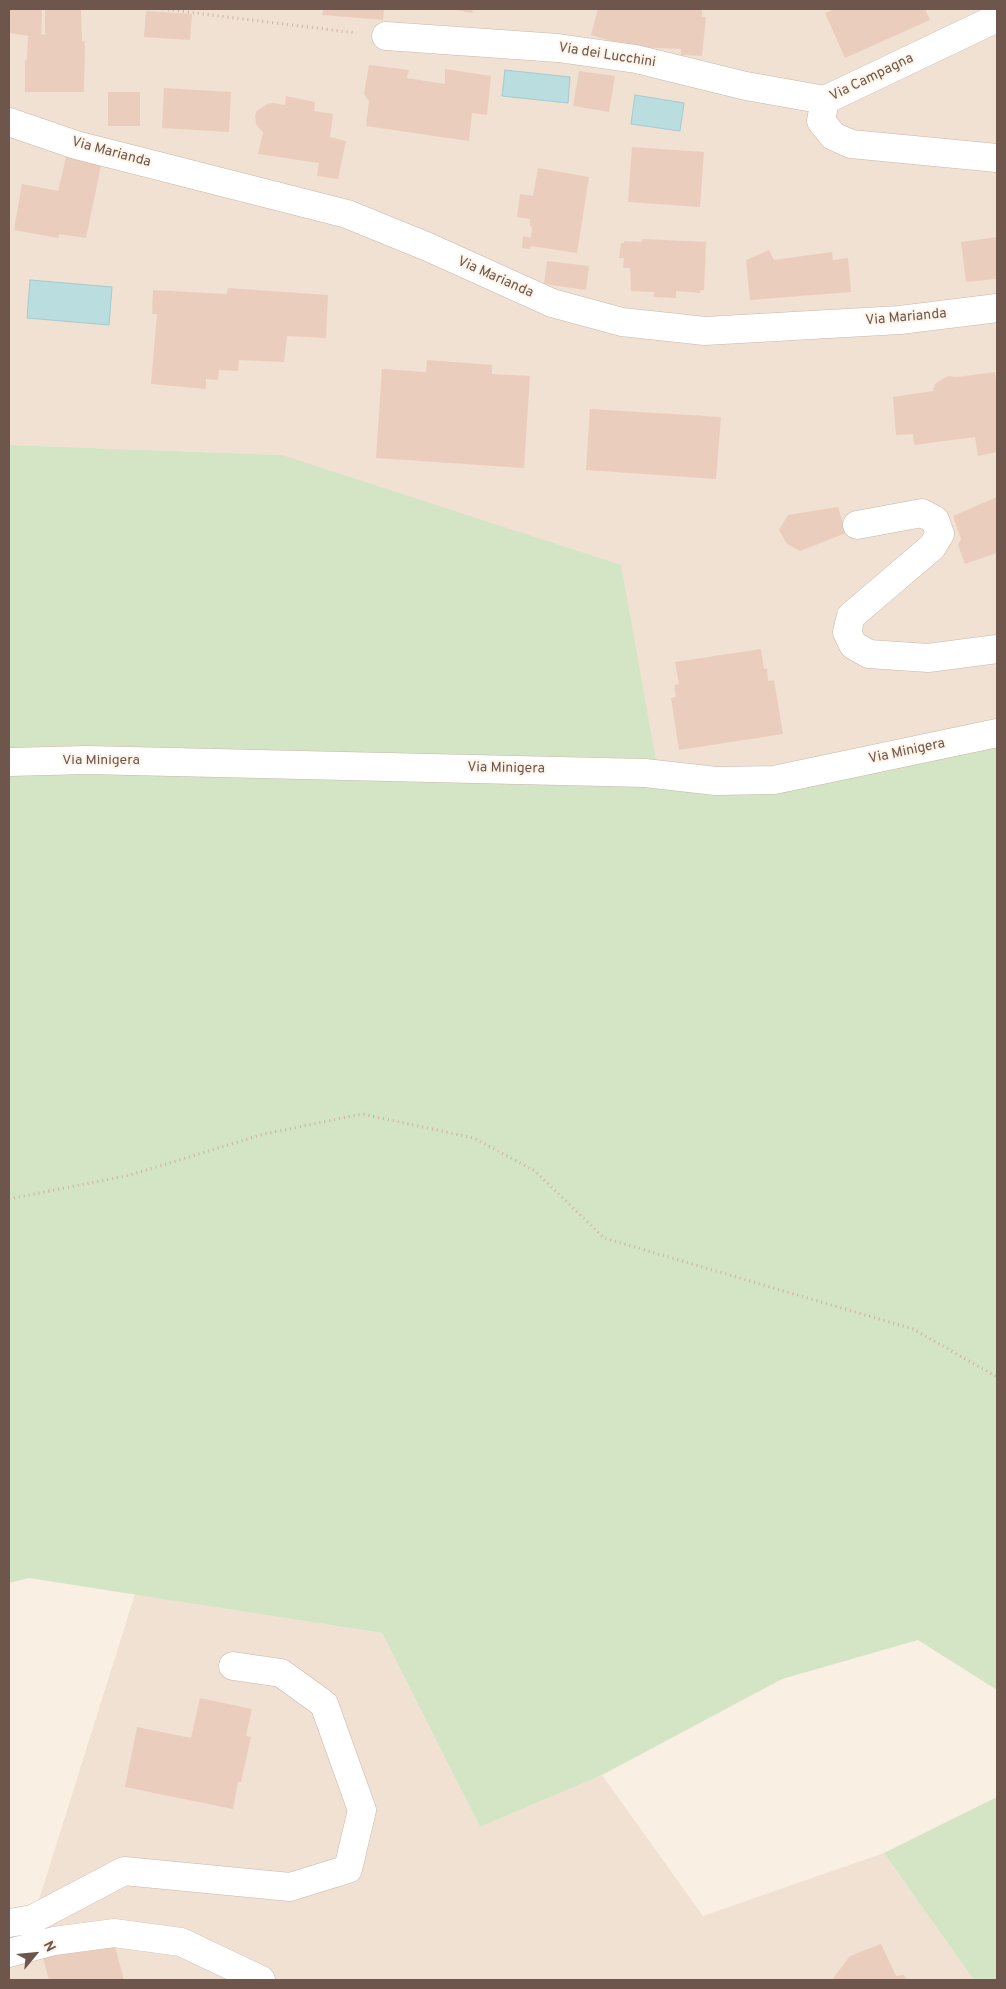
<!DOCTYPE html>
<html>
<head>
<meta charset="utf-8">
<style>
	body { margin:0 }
	#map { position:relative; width:1006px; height:1989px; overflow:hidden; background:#f9efe3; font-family:Overpass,sans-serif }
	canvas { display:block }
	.frame { position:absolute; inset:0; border:10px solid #6e564c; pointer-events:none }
	.north { position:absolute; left:10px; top:1929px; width:50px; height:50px; -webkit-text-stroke:4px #fdf4e9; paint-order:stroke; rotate:62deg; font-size:14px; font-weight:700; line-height:20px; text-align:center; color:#6e564c }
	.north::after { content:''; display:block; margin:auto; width:18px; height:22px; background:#6e564c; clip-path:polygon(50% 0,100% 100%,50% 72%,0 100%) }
</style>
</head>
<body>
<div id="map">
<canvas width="1006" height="1989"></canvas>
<div class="frame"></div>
<div class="north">N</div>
</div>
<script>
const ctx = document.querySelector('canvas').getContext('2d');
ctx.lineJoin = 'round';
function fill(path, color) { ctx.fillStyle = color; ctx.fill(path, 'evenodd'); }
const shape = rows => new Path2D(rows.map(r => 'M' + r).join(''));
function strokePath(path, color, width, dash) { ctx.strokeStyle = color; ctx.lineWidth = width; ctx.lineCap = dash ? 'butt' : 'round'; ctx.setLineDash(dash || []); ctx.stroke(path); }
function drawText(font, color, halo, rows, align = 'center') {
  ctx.font = font + ' Overpass,sans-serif'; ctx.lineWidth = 4; ctx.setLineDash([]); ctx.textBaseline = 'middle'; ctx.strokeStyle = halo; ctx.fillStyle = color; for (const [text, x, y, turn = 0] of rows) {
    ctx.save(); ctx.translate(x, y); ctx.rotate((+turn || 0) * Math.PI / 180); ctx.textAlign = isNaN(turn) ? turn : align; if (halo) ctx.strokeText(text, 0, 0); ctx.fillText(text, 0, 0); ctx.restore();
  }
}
const residential = shape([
	[9,9,997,9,997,733,774,780,656,761,282,455,9,445],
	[135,1594,382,1633,480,1827,602,1775,703,1916,884,1853,974,1980,9,1980,9,1923,33,1919]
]);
const green = shape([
	[9,445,282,455,621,565,656,761,716,781,997,733,997,1690,918,1640,782,1679,602,1775,480,1827,382,1633,29,1578,9,1583],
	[997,1797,997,1980,974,1980,884,1853]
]);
const water = shape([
	[505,70,570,77,568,103,502,96,505,70],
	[635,95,684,103,680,131,631,124,635,95],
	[30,280,112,287,109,325,27,318,30,280]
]);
const building = shape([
	[9,9,42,9,41,34,45,35,45,9,81,9,82,41,85,42,84,92,25,92,25,60,27,60,28,36,9,33],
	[323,9,384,9,383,20,322,15],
	[451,9,473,9,472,13],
	[598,9,702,9,702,17,706,17,702,56,681,55,681,49,632,47,591,35],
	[834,9,925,9,930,20,845,58,825,13],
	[146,11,192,14,190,40,144,37],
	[369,65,409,70,407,78,445,84,445,69,491,76,487,115,472,113,469,141,366,126,369,101,364,94],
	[579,71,615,76,609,112,573,106],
	[164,88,231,92,229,132,162,128],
	[108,92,140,92,140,126,108,126],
	[286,96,315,102,314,111,333,114,330,137,346,141,338,179,317,176,319,163,258,154,263,133,256,124,255,115,257,111,267,104,273,103,285,105],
	[632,147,704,152,700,207,628,202],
	[68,149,102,161,86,238,59,234,58,238,14,230,22,184,58,191],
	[538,168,589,177,577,253,531,246,530,249,522,248,523,236,531,238,532,226,530,226,530,219,517,217,520,194,533,196],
	[997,237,997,279,966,282,961,242],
	[642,239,706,242,704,290,701,290,700,293,676,291,676,298,654,297,654,292,631,291,630,268,623,268,624,258,619,258,620,249,621,243,624,243,624,241,642,242],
	[769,250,774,260,832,252,833,260,848,258,851,292,750,300,746,260],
	[547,261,589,266,586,290,544,284],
	[228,288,328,295,326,338,287,336,284,362,239,360,238,371,219,370,218,380,206,379,206,389,151,384,157,314,152,314,153,290,227,294],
	[427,360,492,365,492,374,530,376,524,468,376,458,382,369,426,372],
	[995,372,997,388,997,452,978,456,975,437,914,445,913,434,896,435,893,397,933,391,935,384,948,376,957,377],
	[590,409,721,417,716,479,586,470],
	[997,497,997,553,965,564,958,545,961,539,953,516],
	[838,507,846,533,800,551,787,544,779,530,788,515],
	[761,649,764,669,767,668,768,681,774,680,783,734,679,750,671,698,676,697,674,685,679,684,675,662],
	[200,1698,252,1709,246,1736,251,1737,241,1782,238,1782,233,1809,125,1787,137,1727,191,1738],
	[114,1943,124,1980,49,1980,43,1958,76,1950,77,1952],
	[881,1944,896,1976,904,1975,907,1980,832,1980,850,1956]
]);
const path = shape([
	[163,9,356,33],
	[9,1199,130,1175,264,1134,362,1114,474,1138,535,1171,604,1238,913,1329,997,1377]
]);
const minor = shape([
	[997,18,825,100,821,121,833,136,851,144,997,158],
	[386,36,558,48,636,59,746,86,825,100],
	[9,122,76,145,347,214,428,247,552,303,622,322,705,331,900,320,997,308],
	[857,525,922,513,935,520,940,534,932,547,851,616,847,632,853,645,869,654,928,658,997,649],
	[9,762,87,760,645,773,716,781,774,780,997,733],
	[9,1923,33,1919,124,1871,290,1887,348,1869,362,1810,324,1704,281,1673,233,1666],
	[9,1953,54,1941,114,1933,181,1942,261,1980]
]);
const streetNames = [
	["Via dei Lucchini",607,56,9],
	["Via Campagna",872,78,-26],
	["Via Marianda",111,153,15],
	["Via Marianda",495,278,24],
	["Via Marianda",906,318,-5],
	["Via Minigera",907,752,-12],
	["Via Minigera",101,761],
	["Via Minigera",506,769,1]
];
fill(residential, '#f0e1d3');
fill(green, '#d3e5c4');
fill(water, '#badde0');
strokePath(water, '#a2ccd1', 1);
fill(building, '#ebcdbe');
strokePath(minor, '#c8b7ab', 29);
strokePath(path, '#d0b1a2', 3, [1, 4]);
strokePath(minor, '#fff', 28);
drawText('14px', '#6e564c', '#fdf4e9', streetNames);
</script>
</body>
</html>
